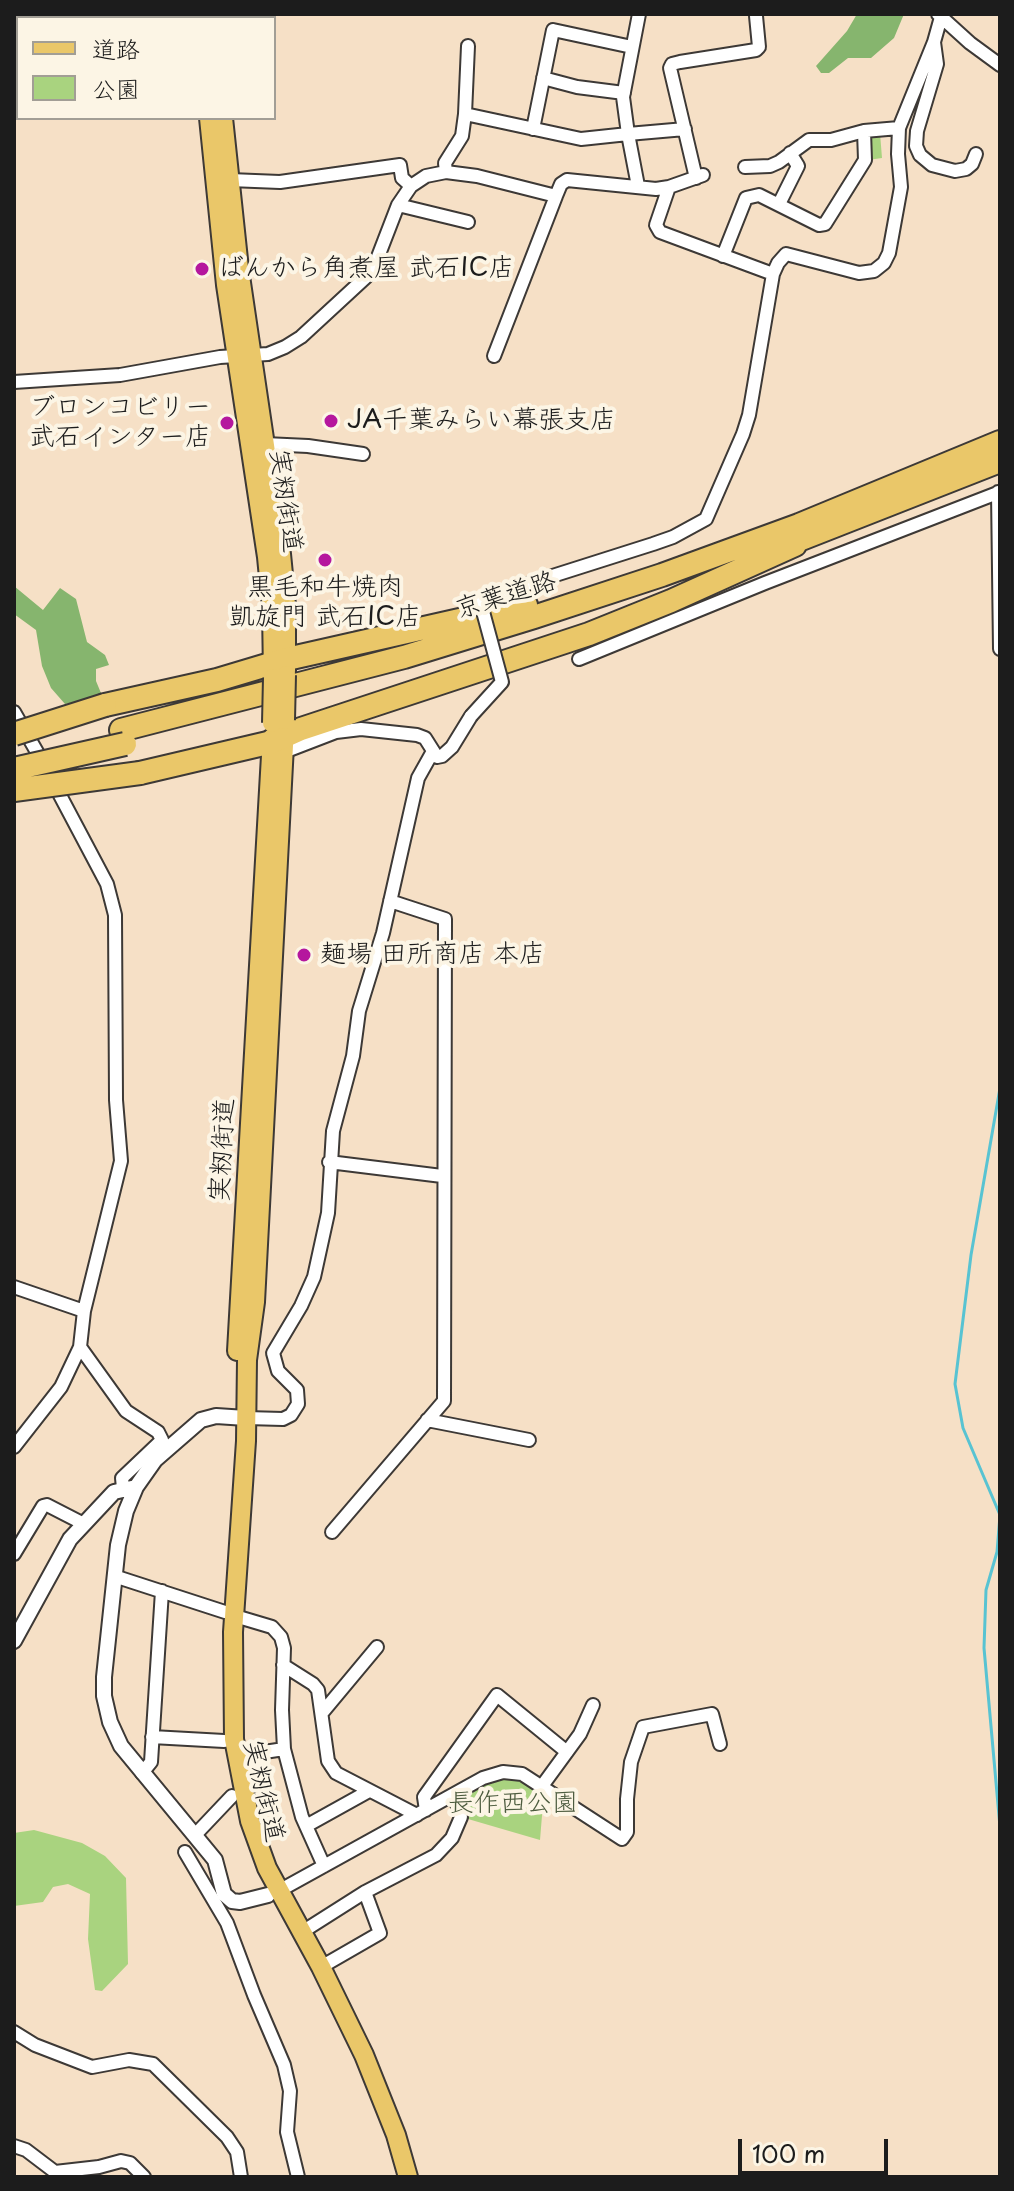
<!DOCTYPE html>
<html>
<head>
<meta charset="utf-8">
<style>
	body { margin:0 }
	#map { position:relative; width:1014px; height:2191px; overflow:hidden; background:#f6e0c6; font-family:"Playpen Sans","Klee One",sans-serif }
	canvas { display:block }
	.frame { position:absolute; inset:0; border:16px solid #1c1c1c; pointer-events:none }
	.legend { position:absolute; left:16px; top:16px; width:260px; height:104px; box-sizing:border-box; background:#fcf5e5; border:2px solid #a29e95; margin:0; padding:10px 14px; list-style:none; font-size:24px; color:#1c1c1c }
	.legend li { display:flex; align-items:center; gap:16px; height:40px }
	.legend b { width:40px; border:2px solid #a29e95 }
	.scale { position:absolute; left:738px; top:2139px; width:150px; height:36px; box-sizing:border-box; border:4px solid #1c1c1c; border-top:0; padding-left:10px; font-size:24px; line-height:28px; white-space:nowrap; color:#1c1c1c; -webkit-text-stroke:6px #fcf5e5; paint-order:stroke }
</style>
</head>
<body>
<div id="map">
<canvas width="1014" height="2191"></canvas>
<div class="frame"></div>
<ul class="legend">
<li><b style="height:10px;background:#eac769"></b>道路</li>
<li><b style="height:22px;background:#a9d37f"></b>公園</li>
</ul>
<div class="scale">100 m</div>
</div>
<script>
const ctx = document.querySelector('canvas').getContext('2d');
ctx.lineJoin = 'round';
function fill(path, color) { ctx.fillStyle = color; ctx.fill(path, 'evenodd'); }
const shape = rows => new Path2D(rows.map(r => 'M' + r).join(''));
function strokePath(path, color, width, dash) { ctx.strokeStyle = color; ctx.lineWidth = width; ctx.lineCap = dash ? 'butt' : 'round'; ctx.setLineDash(dash || []); ctx.stroke(path); }
function drawText(font, color, halo, rows, align = 'center') {
  ctx.font = font + ' "Playpen Sans","Klee One",sans-serif'; ctx.lineWidth = 8; ctx.setLineDash([]); ctx.textBaseline = 'middle'; ctx.strokeStyle = halo; ctx.fillStyle = color; for (const [text, x, y, turn = 0] of rows) {
    ctx.save(); ctx.translate(x, y); ctx.rotate((+turn || 0) * Math.PI / 180); ctx.textAlign = isNaN(turn) ? turn : align; if (halo) ctx.strokeText(text, 0, 0); ctx.fillText(text, 0, 0); ctx.restore();
  }
}
const green = shape([
	[880,133,882,158,868,160,867,137],
	[505,1776,521,1778,544,1791,540,1840,468,1819,465,1798,472,1790,489,1780],
	[34,1830,82,1843,105,1856,126,1878,128,1964,102,1991,95,1990,88,1939,90,1894,68,1884,53,1887,43,1902,14,1906,14,1833]
]);
const forest = shape([
	[20,14,144,14,144,18,18,18,18,66,14,69,14,22],
	[857,14,904,14,894,38,871,58,848,58,829,73,821,73,816,66,847,31],
	[14,586,43,610,60,588,76,599,87,642,105,655,109,665,96,669,96,681,103,698,65,704,51,688,42,666,36,630,14,614]
]);
const stream = shape([
	[1000,1088,971,1255,955,1384,963,1428,1000,1515,997,1552,986,1590,984,1648,1000,1827]
]);
const minor = shape([
	[938,14,970,43,1000,65],
	[941,17,934,42,937,64,917,131,916,146,920,155,932,165,955,171,966,169,972,164,976,154],
	[247,18,248,14],
	[543,78,577,87,624,93],
	[465,114,468,46],
	[533,129,553,30,632,47],
	[745,167,770,166,779,162,809,140,831,140,864,131,899,128],
	[446,172,445,163,462,136,465,114,581,139,628,134,623,97,639,14],
	[696,178,670,68,672,64,680,62,756,50,759,47,756,16],
	[411,186,426,176,446,172,477,176,556,196],
	[638,186,628,134,685,129],
	[669,187,703,175],
	[779,204,798,166,790,153],
	[398,205,468,222],
	[723,256,746,198,759,195,819,225,825,224,865,160,864,131],
	[494,356,556,196,561,184,567,180,656,189,669,187,656,225,660,232,773,274],
	[14,382,120,375,220,357,268,354,285,347,301,337,366,277,376,262,398,205,411,186,402,178,400,165,280,182,230,180],
	[265,444,308,446,363,454],
	[998,492,1000,649],
	[482,608,480,599,653,544,673,537,706,519,743,434,749,415,773,274,778,263,786,254,859,273,874,271,884,263,889,253,901,187,898,154,899,128,934,42],
	[579,659,765,583,1000,492],
	[14,712,45,766],
	[284,752,336,732,361,729,417,735,425,738,437,757,442,756,452,747,471,716],
	[329,1162,442,1176],
	[14,1287,84,1311],
	[80,1347,126,1411,158,1432,162,1440,122,1478,123,1488],
	[246,1418,283,1419,291,1415,298,1404,297,1390,278,1371,273,1353,301,1306,314,1277,328,1213,333,1131,353,1056,359,1011,383,933,418,778,432,753],
	[427,1420,529,1440],
	[14,1447,61,1387,80,1347,84,1311,121,1161,116,1100,115,915,107,884,53,782],
	[332,1532,444,1401,445,919,390,901],
	[14,1554,43,1506,47,1505,84,1524],
	[114,1576,225,1612],
	[235,1616,272,1627,281,1637,284,1648,282,1710,284,1749,302,1817,324,1866],
	[283,1665,313,1684,318,1690,328,1761,336,1773,417,1815],
	[322,1713,377,1647],
	[152,1737,224,1741],
	[238,1756,284,1749],
	[142,1773,151,1762,162,1591],
	[542,1786,580,1734,593,1705],
	[426,1810,424,1797,497,1695,567,1752],
	[306,1826,369,1791],
	[195,1835,232,1796],
	[185,1852,227,1923,254,1995,284,2065,290,2091,287,2132,298,2177],
	[275,1893,483,1778,503,1772,522,1774,622,1839,627,1832,627,1799,631,1762,643,1727,712,1714,720,1744],
	[302,1932,365,1892,436,1855,452,1838,461,1817,454,1794],
	[321,1967,380,1933,365,1892],
	[14,2032,35,2045,92,2067,129,2060,153,2064,227,2137,237,2152,241,2177],
	[14,2146,26,2150,55,2172,99,2167,121,2161,130,2163,144,2177]
]);
const tertiary = shape([
	[246,1418,216,1416,201,1420,155,1460,136,1487,126,1511,118,1545,104,1677,104,1696,110,1722,121,1746,215,1860,224,1894,232,1901,240,1902,268,1895],
	[14,1641,70,1539,114,1492,136,1487]
]);
const primary = shape([
	[211,18,212,14],
	[228,18,230,14],
	[209,118,226,285,267,557,272,609,273,675],
	[223,118,239,269,281,554,286,605,286,671],
	[285,726,255,1302,247,1360,246,1441,233,1632,234,1739,250,1821,267,1868,321,1967,364,2055,396,2135,408,2177],
	[237,1351,272,738]
]);
const motorway = shape([
	[781,547,1000,461],
	[105,705,217,680,287,659,526,605],
	[121,730,404,657,534,617,662,575,799,525,1000,442],
	[140,773,272,742,301,729,589,634,671,601,795,545]
]);
const minorBridge = shape([
	[471,716,502,682,482,608]
]);
const primaryBridge = shape([
	[285,720,286,675],
	[272,723,273,678]
]);
const motorwayBridge = shape([
	[14,734,105,705],
	[14,769,125,744],
	[14,790,140,773]
]);
const markers = [
	[202,269,8,"#b5179e"],
	[331,421,8,"#b5179e"],
	[227,423,8,"#b5179e"],
	[325,560,8,"#b5179e"],
	[304,955,8,"#b5179e"]
];
const poiNames = [
	["ばんから角煮屋 武石IC店",218,269],
	["ブロンコビリー",211,408,"right"],
	["武石インター店",211,438,"right"],
	["JA千葉みらい幕張支店",347,421],
	["黒毛和牛焼肉",325,588,"center"],
	["凱旋門 武石IC店",325,618,"center"],
	["麺場 田所商店 本店",320,955]
];
const streetNames = [
	["実籾街道",285,501,82],
	["京葉道路",506,596,-17],
	["実籾街道",223,1150,-87],
	["実籾街道",263,1791,77]
];
const parkNames = [
	["長作西公園",513,1804]
];
fill(green, '#a9d37f');
fill(forest, '#86b56e');
strokePath(stream, '#58c3d2', 3);
strokePath(minor, '#3d3936', 16);
strokePath(tertiary, '#3d3936', 18);
strokePath(primary, '#3d3936', 22);
strokePath(motorway, '#3d3936', 26);
strokePath(minor, '#fff', 12);
strokePath(tertiary, '#fff', 14);
strokePath(primary, '#eac769', 18);
strokePath(motorway, '#eac769', 22);
strokePath(minorBridge, '#3d3936', 16, []);
strokePath(primaryBridge, '#3d3936', 22, []);
strokePath(motorwayBridge, '#3d3936', 26, []);
strokePath(minorBridge, '#fff', 12);
strokePath(primaryBridge, '#eac769', 18);
strokePath(motorwayBridge, '#eac769', 22);
for (const [x, y, r, color] of markers) { const dot = new Path2D(); dot.arc(x, y, r, 0, 2 * Math.PI); ctx.fillStyle = color; ctx.fill(dot); strokePath(dot, '#fcf5e5', 3); }
drawText('26px', '#1c1c1c', '#fcf5e5', poiNames, 'left');
drawText('26px', '#1c1c1c', '#fcf5e5', streetNames);
drawText('26px', '#4d5c3f', '#fcf5e5', parkNames);
</script>
</body>
</html>
